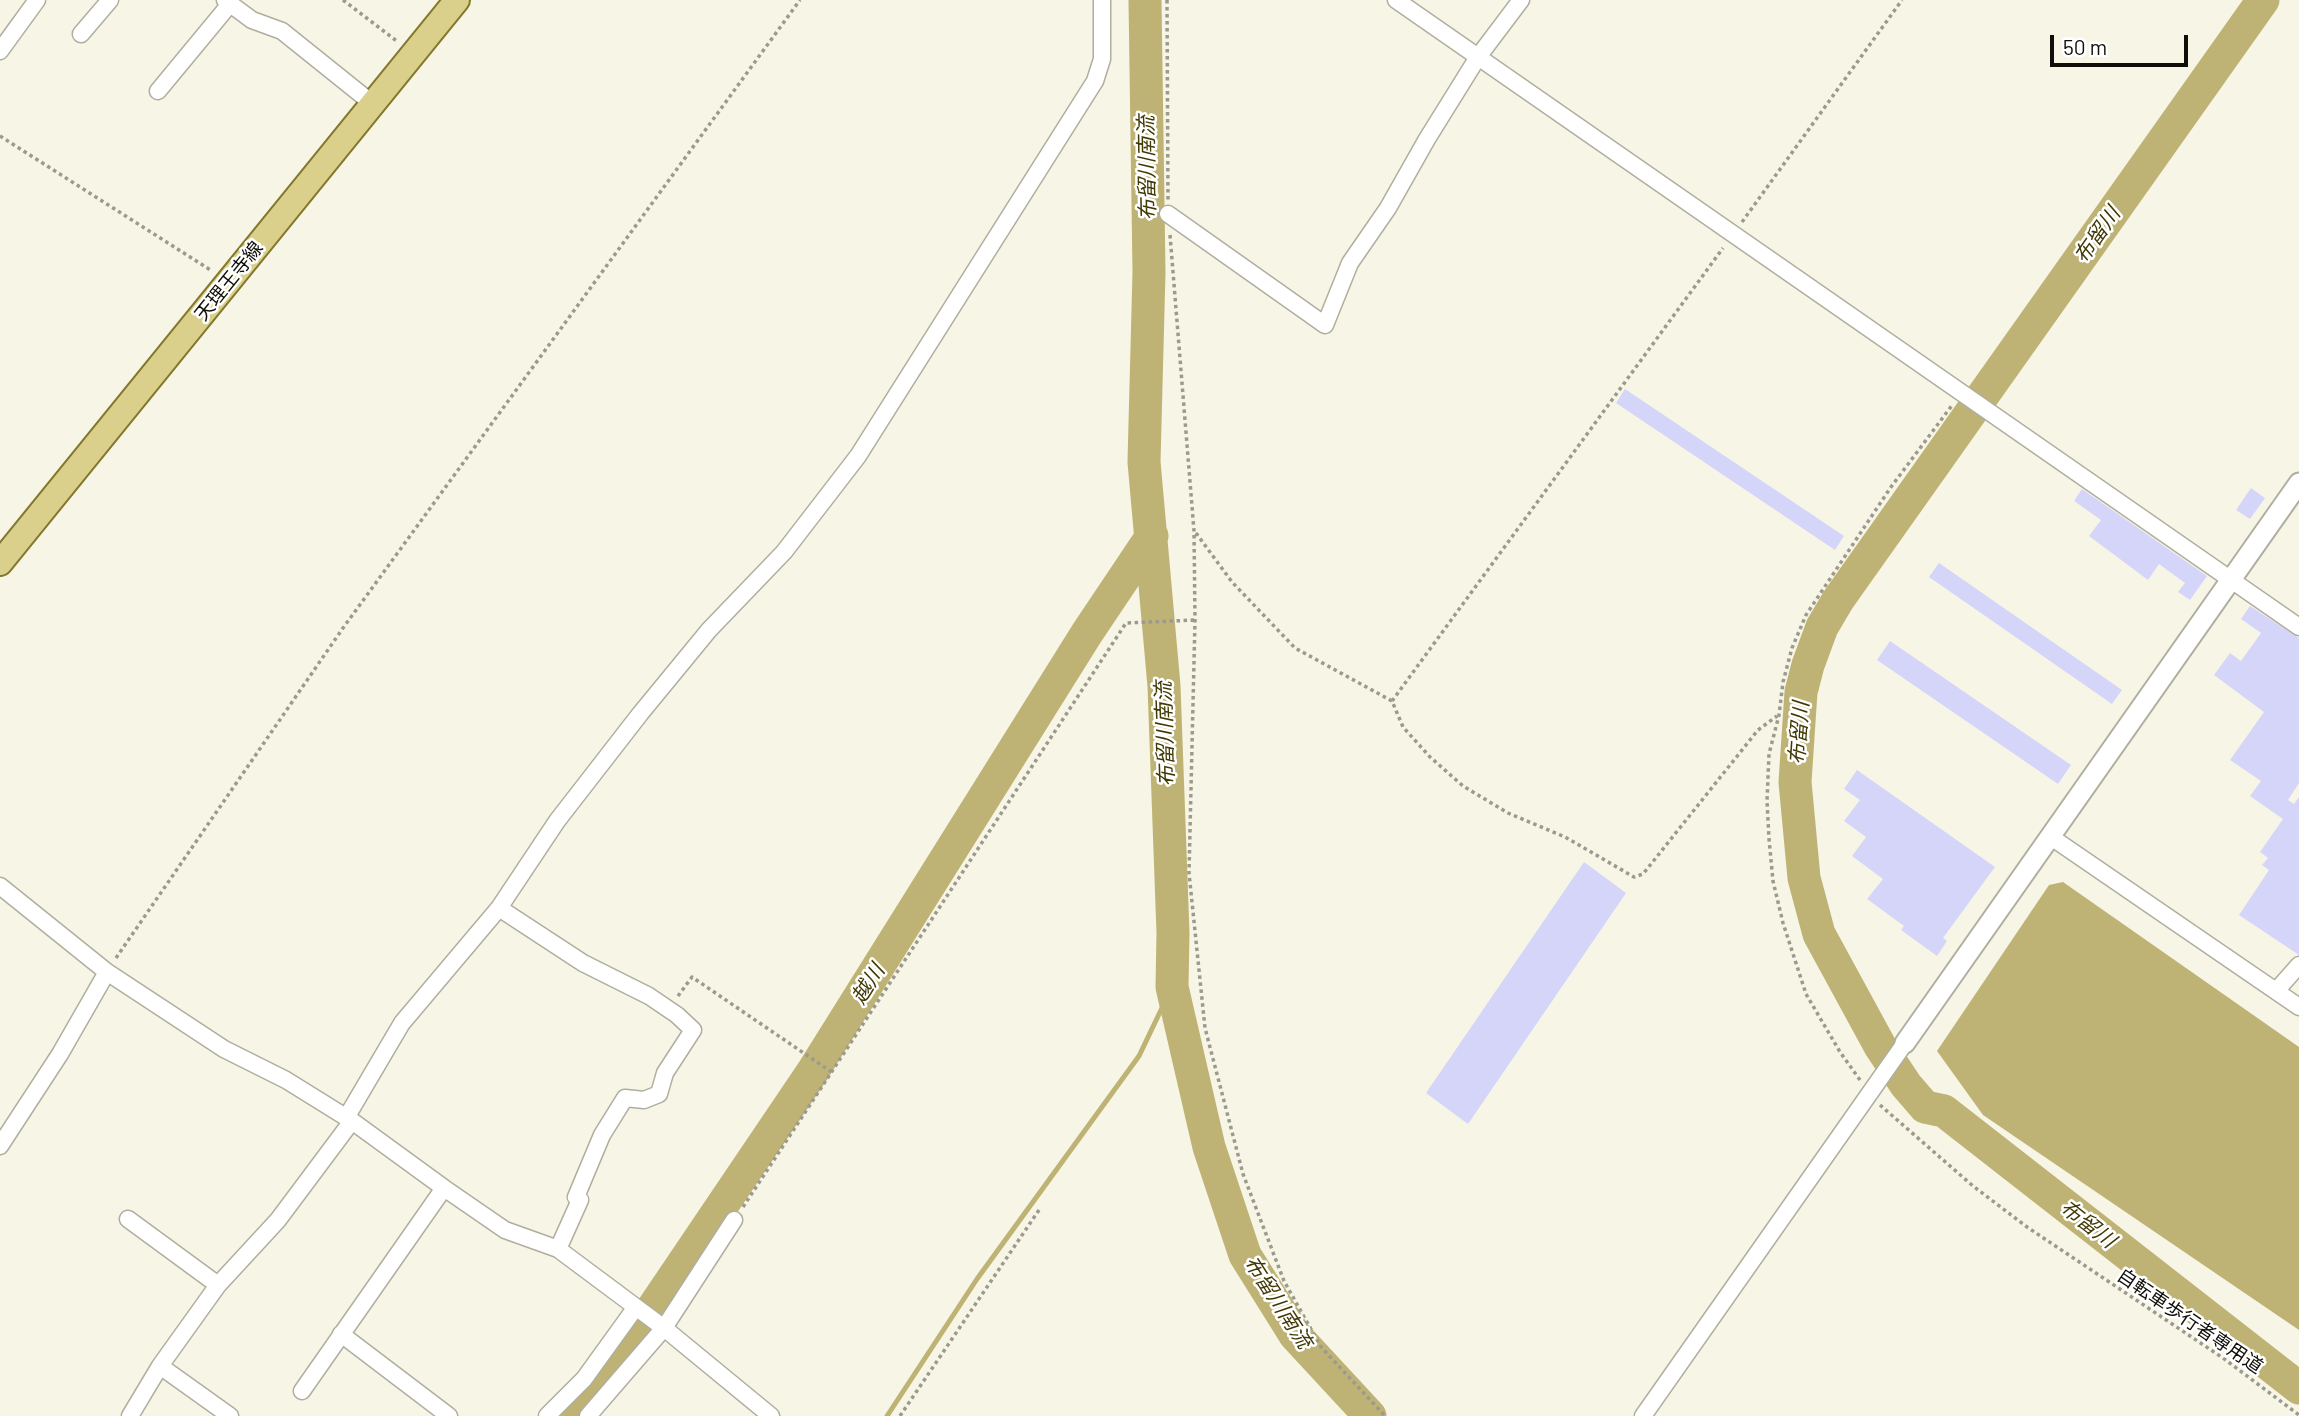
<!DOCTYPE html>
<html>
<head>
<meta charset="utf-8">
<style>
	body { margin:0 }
	#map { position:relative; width:2299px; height:1416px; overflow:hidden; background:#f7f5e5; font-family:Barlow,sans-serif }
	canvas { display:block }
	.scale { position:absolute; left:2050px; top:35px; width:138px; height:32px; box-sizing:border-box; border:4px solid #0f0e09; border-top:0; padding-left:9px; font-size:21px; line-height:24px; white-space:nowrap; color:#0f0e09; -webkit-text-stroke:5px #fff; paint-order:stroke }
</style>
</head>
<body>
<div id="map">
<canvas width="2299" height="1416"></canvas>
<div class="scale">50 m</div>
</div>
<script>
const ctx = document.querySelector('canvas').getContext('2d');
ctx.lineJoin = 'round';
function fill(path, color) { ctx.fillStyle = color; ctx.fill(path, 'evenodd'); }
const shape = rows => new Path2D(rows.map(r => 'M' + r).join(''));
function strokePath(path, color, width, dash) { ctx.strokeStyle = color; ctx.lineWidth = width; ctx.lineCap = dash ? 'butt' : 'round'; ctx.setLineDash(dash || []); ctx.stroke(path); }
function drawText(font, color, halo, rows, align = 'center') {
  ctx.font = font + ' Barlow,"Noto Sans JP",sans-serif'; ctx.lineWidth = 5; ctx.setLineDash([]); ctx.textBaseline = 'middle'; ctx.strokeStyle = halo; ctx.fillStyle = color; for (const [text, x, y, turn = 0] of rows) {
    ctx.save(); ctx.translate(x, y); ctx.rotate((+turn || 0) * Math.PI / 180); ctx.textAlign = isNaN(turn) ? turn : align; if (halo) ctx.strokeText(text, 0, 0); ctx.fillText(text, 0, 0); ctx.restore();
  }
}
const water = shape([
	[2063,882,2299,1047,2299,1330,1983,1115,1937,1051,2049,885]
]);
const stream = shape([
	[887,1416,977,1279,1139,1056,1172,987]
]);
const river = shape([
	[1145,0,1149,272,1144,462,1164,686,1173,933,1172,987,1209,1147,1245,1255,1295,1335,1370,1416],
	[2263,0,1838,600,1822,627,1808,665,1801,692,1795,782,1804,878,1819,934,1880,1046,1906,1085,1925,1107,1944,1111,2299,1388],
	[562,1416,642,1324,813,1071,1087,633,1152,536]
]);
const building = shape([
	[1625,389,1844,536,1835,550,1616,403],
	[2251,488,2265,498,2250,519,2236,510],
	[2082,489,2207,576,2190,600,2178,592,2185,583,2159,564,2148,580,2089,536,2101,520,2074,501],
	[1939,563,2122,690,2112,704,1929,577],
	[2250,606,2299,638,2299,783,2288,800,2294,804,2299,797,2299,955,2239,915,2269,870,2262,865,2268,858,2260,852,2283,819,2250,796,2261,781,2230,760,2264,712,2214,675,2230,653,2241,661,2261,633,2241,619],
	[1890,641,2071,765,2058,784,1877,660],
	[1857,770,1995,867,1943,938,1947,941,1937,956,1901,930,1904,926,1867,899,1883,879,1852,856,1866,837,1844,821,1860,800,1844,789],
	[1584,862,1626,893,1468,1124,1426,1093]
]);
const path = shape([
	[343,0,398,42],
	[1167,0,1168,200],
	[0,136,212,271],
	[1742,222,1902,0],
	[1170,235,1194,531,1195,620,1189,873,1205,1028,1243,1174,1284,1281,1321,1347,1385,1416],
	[1196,533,1232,582,1295,648,1392,701,1403,727,1430,757,1463,786,1508,813,1565,837,1634,877,1643,874,1758,730,1777,716],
	[1392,701,1723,248],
	[116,958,343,628,800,0],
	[678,996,692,977,833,1073],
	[1860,1080,1840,1052,1806,994,1783,923,1773,881,1769,839,1767,801,1769,754,1779,715,1783,682,1792,648,1806,615,1891,487,1953,404],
	[1880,1105,1973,1186,2027,1227,2223,1358,2299,1415],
	[743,1207,1126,623,1195,620],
	[900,1416,1039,1210]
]);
const minor = shape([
	[225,0,252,20,282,31,373,104],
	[1396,0,2299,627],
	[81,34,110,0],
	[0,51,37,0],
	[158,91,230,4],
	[1168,214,1325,325,1350,263,1388,208,1427,139,1478,57,1521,0],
	[2051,837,2299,1007],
	[0,886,107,972,224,1049,286,1080,352,1121,444,1188,505,1230,558,1249,664,1328,771,1416],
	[499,908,583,963,649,996,677,1015,693,1030,665,1073,659,1094,644,1100,625,1098,602,1135,576,1197,580,1200,558,1249],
	[2276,991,2299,965],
	[346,1118,402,1023,499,908,557,821,640,714,709,630,784,552,858,456,1095,81,1102,59,1102,0],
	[0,1146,60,1054,107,972],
	[128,1219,218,1285],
	[341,1334,449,1416],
	[160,1366,230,1416],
	[302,1391,444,1188],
	[130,1416,160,1366,218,1285,278,1220,352,1121],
	[547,1416,584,1379,636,1307],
	[588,1416,664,1328,734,1220],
	[1643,1416,1905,1043]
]);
const tertiary = shape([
	[1905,1043,2299,483]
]);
const primary = shape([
	[0,563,457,0]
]);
const streetNames = [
	["天理王寺線",229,281,-51],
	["自転車歩行者専用道",2190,1321,34]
];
const waterNames = [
	["布留川南流",1147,168,-91],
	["布留川",2097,235,-55],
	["布留川",1799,733,-86],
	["布留川南流",1165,734,-92],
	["越川",868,984,-58],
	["布留川",2088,1224,38],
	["布留川南流",1278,1302,57]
];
fill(water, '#beb374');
strokePath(stream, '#beb374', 5);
strokePath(river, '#beb374', 33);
fill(building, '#d5d5fa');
strokePath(minor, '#b0ae9f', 19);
strokePath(tertiary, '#b0ae9f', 23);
strokePath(primary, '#83772c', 28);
strokePath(path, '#9c9a8e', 3.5, [3.5, 3.5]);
strokePath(minor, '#fff', 16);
strokePath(tertiary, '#fff', 19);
strokePath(primary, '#dad08c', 24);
drawText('19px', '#0f0e09', '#fff', streetNames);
drawText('italic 21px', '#413904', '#fff', waterNames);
</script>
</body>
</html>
